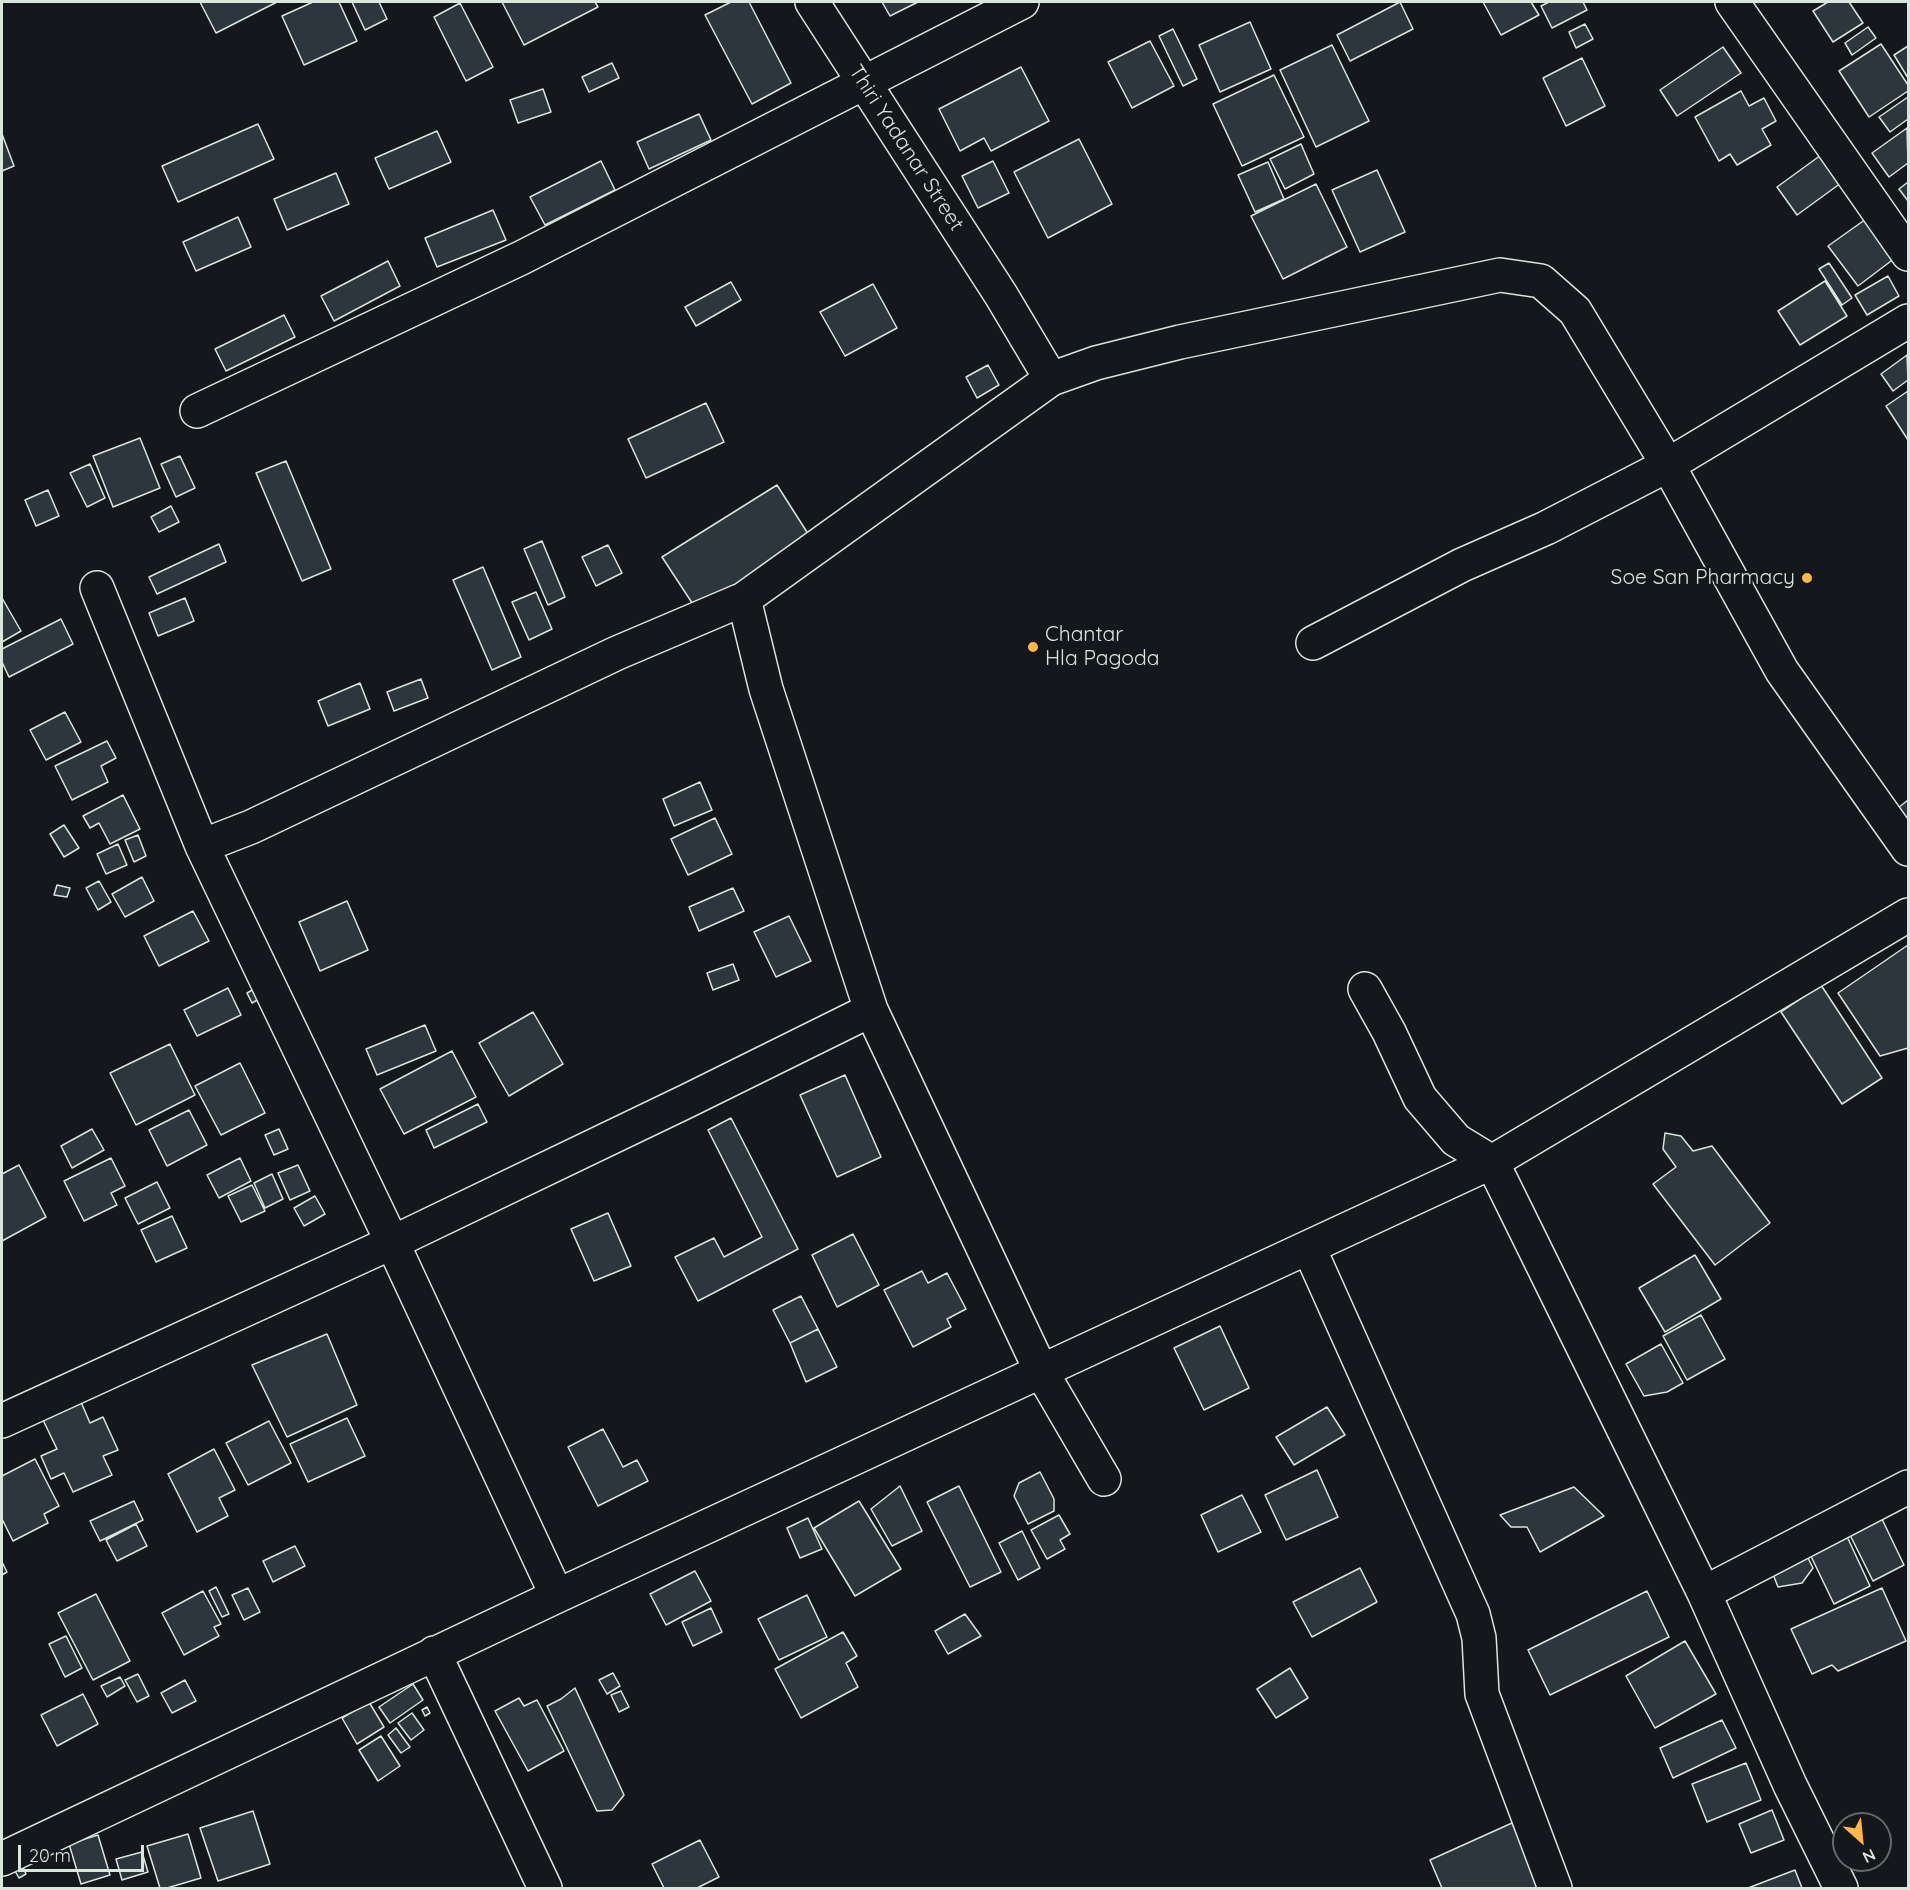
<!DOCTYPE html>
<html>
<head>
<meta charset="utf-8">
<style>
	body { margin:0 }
	#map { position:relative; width:1910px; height:1890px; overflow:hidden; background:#14181c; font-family:Quicksand,sans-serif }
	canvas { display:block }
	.frame { position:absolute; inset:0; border:3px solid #d8e6dc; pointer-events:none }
	.north { position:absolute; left:1832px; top:1812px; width:60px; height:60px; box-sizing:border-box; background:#14181c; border:2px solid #626a69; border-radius:50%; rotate:153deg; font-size:16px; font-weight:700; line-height:24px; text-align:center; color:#d8e6dc }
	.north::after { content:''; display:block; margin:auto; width:21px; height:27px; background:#ffb74d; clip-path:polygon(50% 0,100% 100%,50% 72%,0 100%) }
	.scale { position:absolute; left:18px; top:1845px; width:126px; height:27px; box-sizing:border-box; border:3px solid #d8e6dc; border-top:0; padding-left:8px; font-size:18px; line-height:21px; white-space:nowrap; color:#d8e6dc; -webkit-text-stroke:4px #14181c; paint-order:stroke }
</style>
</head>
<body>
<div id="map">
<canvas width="1910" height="1890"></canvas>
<div class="frame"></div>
<div class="north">N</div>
<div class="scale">20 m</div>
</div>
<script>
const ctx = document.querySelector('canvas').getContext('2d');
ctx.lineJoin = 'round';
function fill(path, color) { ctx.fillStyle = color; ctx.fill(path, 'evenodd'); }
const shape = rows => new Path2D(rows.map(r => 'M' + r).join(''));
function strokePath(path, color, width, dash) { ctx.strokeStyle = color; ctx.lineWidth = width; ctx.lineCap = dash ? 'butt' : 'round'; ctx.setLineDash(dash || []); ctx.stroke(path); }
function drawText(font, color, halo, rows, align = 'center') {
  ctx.font = font + ' Quicksand,sans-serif'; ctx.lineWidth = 4.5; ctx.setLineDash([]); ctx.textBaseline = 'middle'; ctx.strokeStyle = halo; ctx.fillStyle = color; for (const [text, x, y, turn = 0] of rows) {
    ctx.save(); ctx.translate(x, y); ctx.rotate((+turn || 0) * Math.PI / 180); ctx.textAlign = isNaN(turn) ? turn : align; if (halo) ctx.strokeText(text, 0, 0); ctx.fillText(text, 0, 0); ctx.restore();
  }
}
const building = shape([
	[200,2,277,2,216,33,200,2],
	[313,2,339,2,357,41,304,65,282,16,313,2],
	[352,2,379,2,387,19,365,30,352,2],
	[502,2,595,2,598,7,524,45,502,2],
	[731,2,749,2,791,83,752,104,705,15,731,2],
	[882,2,918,2,890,16,882,2],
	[1400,2,1413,29,1350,61,1337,35,1400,2],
	[1483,2,1531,2,1539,15,1501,35,1483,2],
	[1549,2,1583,2,1587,10,1552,28,1541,6,1549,2],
	[1828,2,1849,2,1863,23,1833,42,1813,11,1828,2],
	[460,3,493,67,466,81,434,17,460,3],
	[1250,22,1271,69,1220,92,1199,45,1250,22],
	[1585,24,1593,39,1576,48,1569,32,1585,24],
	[1868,27,1876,38,1852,55,1845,43,1868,27],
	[1173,29,1197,79,1183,86,1159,36,1173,29],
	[1150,41,1174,86,1132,108,1108,62,1150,41],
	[1881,44,1908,85,1908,91,1869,117,1839,71,1881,44],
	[1332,45,1369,121,1316,147,1280,70,1332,45],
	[1908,46,1908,78,1894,55,1908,46],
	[1723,47,1741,73,1677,116,1660,90,1723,47],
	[1582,58,1605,106,1566,126,1543,78,1582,58],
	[612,63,619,78,589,92,582,77,612,63],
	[1021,67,1049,121,991,151,984,138,960,151,939,109,1021,67],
	[1274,75,1304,137,1242,166,1213,104,1274,75],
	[543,89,551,112,518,123,510,100,543,89],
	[1741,91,1749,106,1764,98,1776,121,1762,129,1771,145,1737,165,1730,154,1719,161,1695,117,1741,91],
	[1908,97,1908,119,1890,132,1879,117,1908,97],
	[699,114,711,140,649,169,637,142,699,114],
	[258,124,274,159,178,202,162,166,258,124],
	[1907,128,1908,163,1889,177,1872,153,1907,128],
	[437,131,451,162,389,189,375,158,437,131],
	[2,134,14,166,2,171,2,134],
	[1079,139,1112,204,1048,238,1014,172,1079,139],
	[1301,144,1314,174,1285,189,1270,159,1301,144],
	[1821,155,1841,183,1797,215,1777,187,1821,155],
	[601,161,615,190,545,225,530,197,601,161],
	[993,161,1009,193,978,208,962,176,993,161],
	[1268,162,1284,199,1255,212,1238,175,1268,162],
	[1377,170,1405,232,1360,252,1332,190,1377,170],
	[336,173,349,204,287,230,274,199,336,173],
	[1908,182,1908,201,1899,189,1908,182],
	[1316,184,1347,247,1283,279,1251,216,1316,184],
	[493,210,506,240,437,267,425,238,493,210],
	[238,217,251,247,196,271,183,242,238,217],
	[1866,219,1895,258,1858,286,1828,246,1866,219],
	[388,261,400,286,334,321,321,296,388,261],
	[1829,263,1852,298,1842,305,1819,269,1829,263],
	[1888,276,1899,296,1867,315,1855,295,1888,276],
	[1825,281,1847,316,1800,345,1778,311,1825,281],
	[731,282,741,300,696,326,685,307,731,282],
	[873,284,897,328,845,356,820,312,873,284],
	[284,315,295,337,226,371,215,349,284,315],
	[1907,355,1908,380,1893,391,1881,374,1907,355],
	[988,365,999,385,977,398,966,377,988,365],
	[1908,391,1908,440,1886,406,1908,391],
	[706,403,724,442,646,478,628,439,706,403],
	[140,438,160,488,113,507,93,456,140,438],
	[180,456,195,488,176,497,161,464,180,456],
	[286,461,331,569,302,581,256,473,286,461],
	[90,464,105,498,87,507,70,473,90,464],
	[777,485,812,540,698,612,662,557,777,485],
	[48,490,59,516,36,526,25,500,48,490],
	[171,506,179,522,159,532,151,517,171,506],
	[542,541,565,597,548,605,524,549,542,541],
	[219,544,226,562,157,594,149,577,219,544],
	[608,545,622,573,596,586,582,557,608,545],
	[483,567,521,657,492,670,453,580,483,567],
	[536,592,552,629,529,640,512,602,536,592],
	[2,598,21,631,2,642,2,598],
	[185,598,194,621,158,636,149,613,185,598],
	[61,619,73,644,9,677,2,662,2,649,61,619],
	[421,679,428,698,394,711,387,692,421,679],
	[360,683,370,709,328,726,318,701,360,683],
	[65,712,81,742,46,760,30,730,65,712],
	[107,741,116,758,101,766,108,782,72,800,55,766,107,741],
	[700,782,712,810,674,826,663,799,700,782],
	[123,795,140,829,110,844,99,823,90,828,83,816,123,795],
	[1908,800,1908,822,1898,808,1908,800],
	[715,818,732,854,688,875,671,839,715,818],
	[64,825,79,848,64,857,50,834,64,825],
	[138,835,146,856,134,862,125,840,138,835],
	[118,844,127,865,106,874,97,854,118,844],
	[142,877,154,901,125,917,112,894,142,877],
	[99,881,111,902,98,910,86,888,99,881],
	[57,885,70,888,67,897,54,895,57,885],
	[733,888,744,911,699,931,689,907,733,888],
	[347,901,368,950,320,971,299,922,347,901],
	[193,911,209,941,159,966,144,936,193,911],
	[789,916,811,961,776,977,754,932,789,916],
	[1908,945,1908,1048,1880,1056,1838,993,1908,945],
	[733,964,739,980,713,990,707,973,733,964],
	[1821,985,1882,1078,1842,1104,1781,1012,1821,985],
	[228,988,241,1015,197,1036,184,1010,228,988],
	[254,989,259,999,252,1003,247,993,254,989],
	[533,1012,563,1064,509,1096,479,1043,533,1012],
	[425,1025,436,1051,377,1075,366,1049,425,1025],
	[170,1044,195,1095,136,1125,110,1073,170,1044],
	[452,1051,476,1097,404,1134,380,1089,452,1051],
	[240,1063,265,1113,221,1135,195,1086,240,1063],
	[845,1075,881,1157,837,1177,800,1095,845,1075],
	[478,1104,487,1122,434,1148,426,1130,478,1104],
	[189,1110,207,1145,167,1166,149,1130,189,1110],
	[731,1118,798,1249,698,1301,675,1257,714,1238,724,1257,762,1237,708,1130,731,1118],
	[92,1129,104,1150,72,1168,61,1146,92,1129],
	[279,1129,288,1149,274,1155,265,1135,279,1129],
	[1665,1133,1681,1136,1693,1151,1712,1146,1770,1223,1715,1265,1653,1184,1676,1167,1663,1149,1665,1133],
	[111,1158,125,1186,111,1193,117,1205,84,1221,64,1181,111,1158],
	[240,1158,251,1181,219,1198,207,1175,240,1158],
	[19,1165,46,1217,2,1241,2,1174,19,1165],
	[298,1165,310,1191,290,1200,278,1173,298,1165],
	[272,1174,283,1199,265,1208,254,1183,272,1174],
	[157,1182,170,1208,138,1224,125,1198,157,1182],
	[252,1185,265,1211,241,1222,228,1196,252,1185],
	[315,1196,325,1214,304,1226,294,1208,315,1196],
	[608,1213,631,1266,594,1281,571,1229,608,1213],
	[172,1216,187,1248,156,1262,141,1230,172,1216],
	[853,1234,879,1285,837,1307,812,1255,853,1234],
	[1695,1255,1721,1299,1665,1332,1639,1288,1695,1255],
	[922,1271,928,1283,947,1273,966,1309,947,1319,951,1327,913,1347,884,1290,922,1271],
	[801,1296,818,1329,790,1343,773,1310,801,1296],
	[1701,1315,1725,1359,1687,1380,1663,1336,1701,1315],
	[1220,1326,1249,1388,1204,1410,1174,1348,1220,1326],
	[818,1329,837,1367,806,1382,790,1343,818,1329],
	[327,1334,357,1405,287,1437,252,1365,327,1334],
	[1661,1344,1683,1383,1667,1392,1644,1396,1626,1364,1661,1344],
	[81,1402,90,1423,103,1417,118,1450,103,1456,112,1475,73,1492,64,1473,51,1479,41,1456,57,1449,43,1420,81,1402],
	[1327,1407,1345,1435,1294,1465,1276,1437,1327,1407],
	[347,1418,365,1456,308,1482,290,1444,347,1418],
	[269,1421,291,1463,248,1485,226,1443,269,1421],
	[603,1429,623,1467,637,1460,648,1481,598,1506,568,1447,603,1429],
	[214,1449,235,1490,219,1498,228,1516,197,1532,168,1474,214,1449],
	[35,1459,59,1506,44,1514,48,1523,13,1541,2,1519,2,1476,35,1459],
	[1317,1470,1338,1517,1286,1540,1265,1495,1317,1470],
	[1040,1472,1054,1499,1054,1511,1028,1524,1014,1496,1019,1483,1040,1472],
	[900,1486,922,1531,892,1546,871,1509,900,1486],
	[959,1486,1001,1572,970,1587,927,1502,959,1486],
	[1574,1487,1604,1516,1540,1552,1527,1527,1511,1527,1500,1515,1574,1487],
	[1242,1495,1261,1532,1218,1552,1201,1515,1242,1495],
	[134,1501,143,1520,100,1541,90,1521,134,1501],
	[859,1501,901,1569,855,1596,814,1528,859,1501],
	[1059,1515,1070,1534,1060,1540,1065,1549,1047,1559,1031,1530,1059,1515],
	[1881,1517,1904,1565,1873,1581,1849,1533,1881,1517],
	[808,1518,822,1549,800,1558,787,1528,808,1518],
	[136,1524,147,1546,117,1561,106,1540,136,1524],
	[1844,1530,1870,1586,1834,1604,1807,1548,1844,1530],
	[1022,1531,1040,1568,1018,1580,999,1543,1022,1531],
	[1799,1540,1813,1568,1802,1583,1778,1587,1767,1559,1799,1540],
	[295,1546,305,1566,273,1582,263,1561,295,1546],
	[2,1562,7,1572,2,1575,2,1562],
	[1360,1568,1377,1602,1312,1637,1293,1602,1360,1568],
	[695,1571,711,1601,666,1625,650,1594,695,1571],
	[216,1587,229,1614,222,1617,209,1591,216,1587],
	[248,1588,260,1612,244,1620,232,1595,248,1588],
	[1882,1588,1906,1641,1838,1671,1832,1665,1812,1674,1791,1629,1882,1588],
	[203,1591,221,1624,214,1627,219,1636,184,1655,162,1613,203,1591],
	[1647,1591,1669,1637,1550,1695,1528,1650,1647,1591],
	[96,1594,130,1661,93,1680,58,1613,96,1594],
	[807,1595,827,1637,779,1660,758,1619,807,1595],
	[711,1608,722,1632,693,1646,682,1622,711,1608],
	[965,1614,981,1636,948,1654,935,1631,965,1614],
	[843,1632,857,1656,846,1663,858,1687,801,1718,775,1669,843,1632],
	[66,1636,82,1668,65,1677,49,1644,66,1636],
	[1685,1641,1716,1694,1655,1728,1626,1676,1685,1641],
	[1290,1668,1308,1698,1276,1718,1257,1689,1290,1668],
	[613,1673,620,1686,607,1694,599,1680,613,1673],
	[138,1674,149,1696,137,1702,125,1680,138,1674],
	[120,1677,125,1686,107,1697,101,1686,120,1677],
	[185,1680,196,1701,172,1713,161,1693,185,1680],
	[413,1684,423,1700,390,1723,379,1707,413,1684],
	[575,1688,624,1795,612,1810,597,1811,547,1706,561,1699,575,1688],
	[621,1691,629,1707,619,1712,611,1695,621,1691],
	[83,1694,98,1724,57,1746,41,1715,83,1694],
	[519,1698,524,1706,537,1700,564,1751,528,1771,495,1711,519,1698],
	[369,1702,384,1727,357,1744,342,1718,369,1702],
	[427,1707,430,1713,425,1716,422,1710,427,1707],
	[412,1713,424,1730,411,1740,398,1723,412,1713],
	[1722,1720,1736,1748,1673,1778,1660,1748,1722,1720],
	[396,1728,410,1747,401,1753,388,1735,396,1728],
	[381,1736,400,1766,378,1781,359,1750,381,1736],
	[1746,1763,1761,1800,1707,1822,1692,1784,1746,1763],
	[1772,1810,1784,1840,1751,1853,1739,1824,1772,1810],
	[253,1811,270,1864,218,1881,200,1828,253,1811],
	[1512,1823,1541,1888,1442,1888,1430,1860,1512,1823],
	[188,1834,201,1878,167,1888,160,1888,147,1846,188,1834],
	[98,1835,110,1875,81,1884,69,1844,98,1835],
	[700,1840,719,1877,697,1888,664,1888,652,1864,700,1840],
	[142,1852,148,1872,122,1880,116,1859,142,1852],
	[23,1867,26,1874,19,1878,15,1871,23,1867],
	[1795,1870,1802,1888,1748,1888,1795,1870]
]);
const street = shape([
	[812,2,1001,295,1051,379,1096,363,1180,342,1500,275,1541,281,1575,311,1668,465,1782,671,1908,849],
	[1732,2,1908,254],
	[1051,379,744,599,766,689,871,1010,1041,1371,1104,1479],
	[197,411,521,258,1022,2],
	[97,588,202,846],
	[1313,643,1462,565,1546,528,1668,465,1908,321],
	[1365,989,1389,1032,1420,1098,1456,1140,1492,1162,1704,1593,1790,1785,1841,1888],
	[1309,1248,1473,1614,1479,1638,1482,1694,1555,1888],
	[2,1421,404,1237,687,1101,871,1010],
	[1704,1593,1908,1487],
	[557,1596,392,1242,202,846,251,827,617,653,744,599],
	[434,1653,545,1888],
	[2,1859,557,1596,1492,1162,1908,915]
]);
const markers = [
	[1807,578,6,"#ffb74d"],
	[1033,647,6,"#ffb74d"]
];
const streetNames = [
	["Thiri Yadanar Street",906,148,57]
];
const poiNames = [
	["Soe San Pharmacy",1795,578],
	["Chantar",1045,635,"left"],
	["Hla Pagoda",1045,659,"left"]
];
fill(building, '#2c363c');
strokePath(building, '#d8e6dc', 1.5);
strokePath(street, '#d8e6dc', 36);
strokePath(street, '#14181c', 33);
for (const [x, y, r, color] of markers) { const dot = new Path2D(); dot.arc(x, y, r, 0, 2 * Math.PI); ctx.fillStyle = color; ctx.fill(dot); strokePath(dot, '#14181c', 2); }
drawText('21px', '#d8e6dc', '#14181c', streetNames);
drawText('21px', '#d8e6dc', '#14181c', poiNames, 'right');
</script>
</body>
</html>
